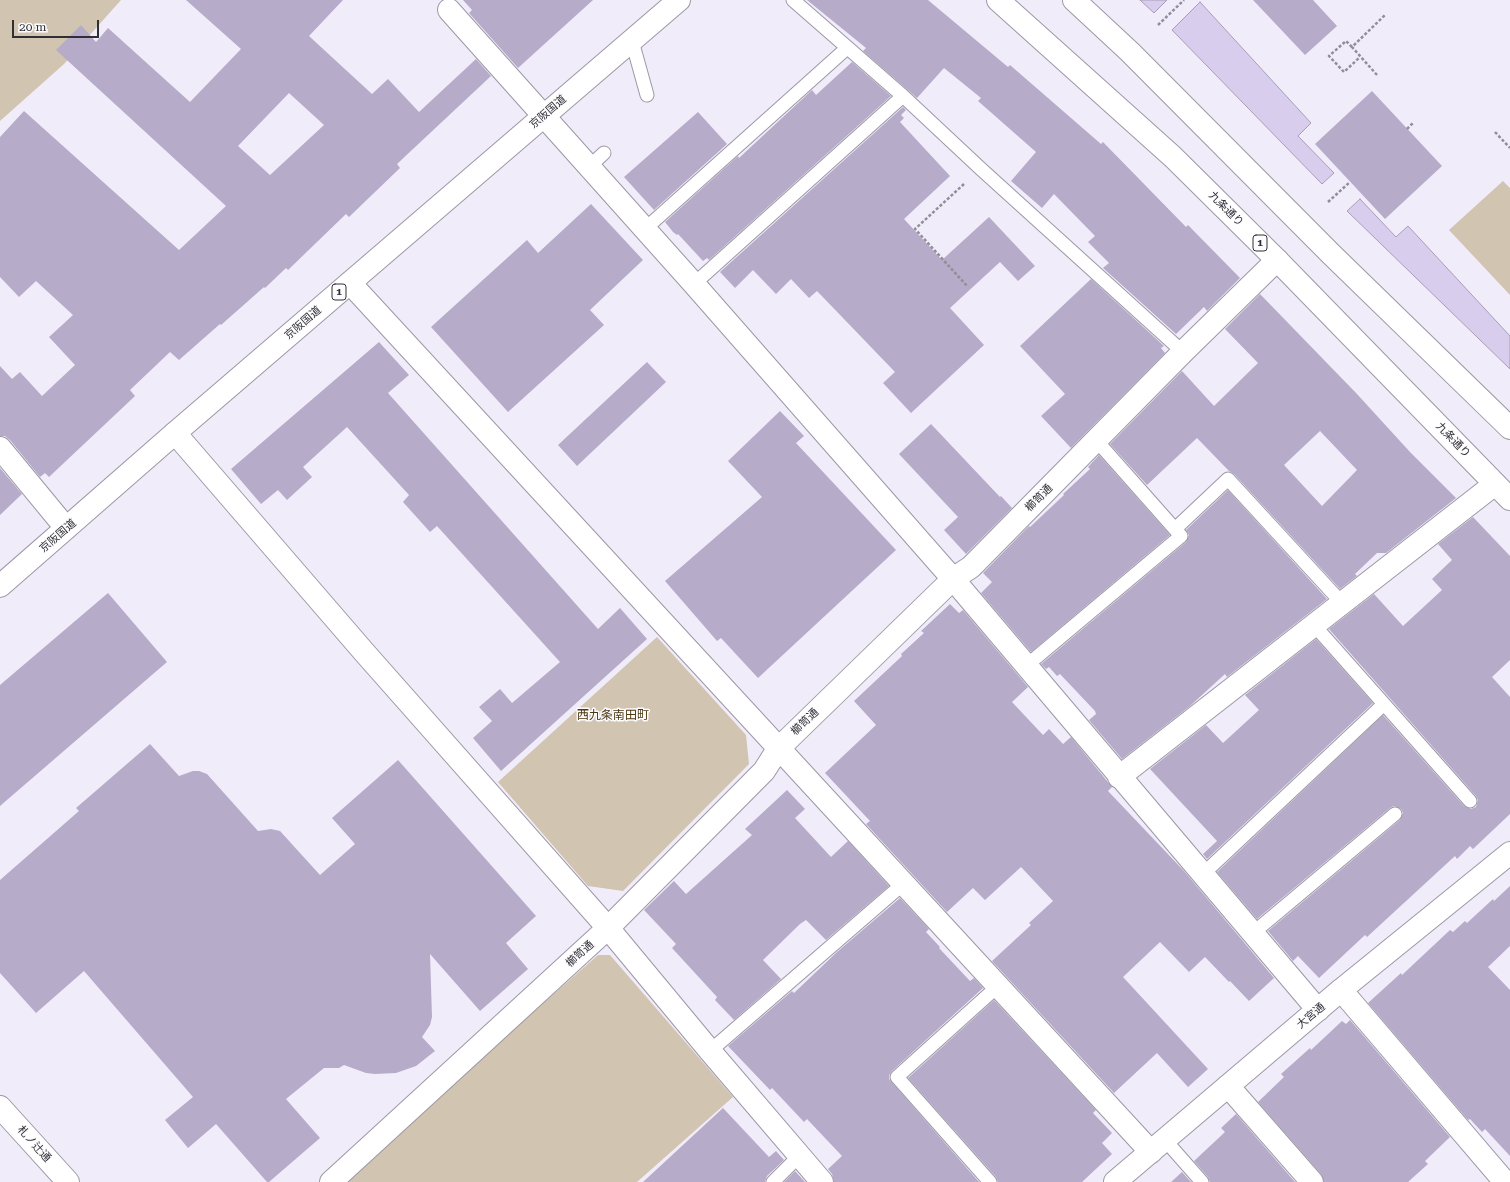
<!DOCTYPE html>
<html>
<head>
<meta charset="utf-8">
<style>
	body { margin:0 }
	#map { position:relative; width:1510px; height:1182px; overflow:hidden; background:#f1ecfa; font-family:"Roboto Serif",serif }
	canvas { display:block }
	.scale { position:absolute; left:12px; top:20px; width:87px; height:18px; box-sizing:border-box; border:2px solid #302f34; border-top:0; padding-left:5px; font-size:12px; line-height:14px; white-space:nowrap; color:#302f34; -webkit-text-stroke:3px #fcfbfe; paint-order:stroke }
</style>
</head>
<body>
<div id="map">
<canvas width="1510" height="1182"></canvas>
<div class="scale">20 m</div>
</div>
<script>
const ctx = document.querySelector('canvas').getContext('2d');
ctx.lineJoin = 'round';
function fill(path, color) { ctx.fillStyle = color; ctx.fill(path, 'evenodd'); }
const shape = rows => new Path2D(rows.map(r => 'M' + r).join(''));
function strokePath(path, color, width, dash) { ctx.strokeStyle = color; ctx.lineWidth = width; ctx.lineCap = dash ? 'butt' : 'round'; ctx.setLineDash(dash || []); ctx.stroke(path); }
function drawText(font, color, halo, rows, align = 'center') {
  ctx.font = font + ' "Roboto Serif","Noto Sans JP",serif'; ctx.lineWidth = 3; ctx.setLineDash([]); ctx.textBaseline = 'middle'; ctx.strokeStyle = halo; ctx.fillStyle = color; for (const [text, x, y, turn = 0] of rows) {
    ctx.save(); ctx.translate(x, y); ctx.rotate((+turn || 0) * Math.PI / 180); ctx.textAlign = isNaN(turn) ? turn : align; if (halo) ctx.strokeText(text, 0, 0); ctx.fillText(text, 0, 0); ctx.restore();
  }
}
const green = shape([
	[0,0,121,0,64,64,0,121],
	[1503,181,1510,188,1510,295,1449,230],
	[657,637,746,735,749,764,623,891,588,886,498,782],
	[598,955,610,955,733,1097,637,1182,340,1182]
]);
const water = shape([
	[1140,0,1167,0,1154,13,1140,0],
	[1200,2,1311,123,1298,136,1334,173,1322,184,1172,30,1200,2],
	[1360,199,1396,237,1408,226,1510,336,1510,369,1347,211,1360,199]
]);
const building = shape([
	[186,0,343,0,309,36,372,94,388,79,419,112,476,59,491,76,397,164,400,168,349,217,346,214,288,270,286,268,265,288,264,287,221,325,220,324,179,360,170,352,130,390,135,396,117,413,49,477,45,473,40,477,10,440,5,436,0,436,0,366,12,379,20,372,42,396,75,365,49,337,73,315,36,281,19,297,0,277,0,137,24,111,179,250,226,206,56,50,81,25,96,42,108,28,190,102,241,49],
	[289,93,324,125,270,175,238,146],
	[463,0,593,0,518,68,469,13,472,10],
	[807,0,928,0,1008,67,1010,65,1101,144,1103,142,1186,227,1188,225,1240,278,1207,311,1204,307,1176,334,1103,268,1109,263,1088,242,1095,236,1054,194,1042,208,1011,181,1036,152,978,101,981,98,944,68,917,98,863,51,866,48],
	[1253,0,1313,0,1337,26,1305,55],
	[852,62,891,96,709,260,707,258,703,261,678,234,677,235,673,232,665,222,738,156,739,158,812,90,816,95],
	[1372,91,1442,166,1385,219,1315,144],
	[903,107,906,110,901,115,904,118,900,122,950,176,904,219,942,260,989,217,1035,266,1018,281,1000,262,950,308,984,345,911,413,883,383,895,372,817,291,809,298,791,279,776,294,753,270,735,288,720,272],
	[698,112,727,144,654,210,624,177],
	[591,204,643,260,590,310,604,325,508,412,431,327,527,240,538,253],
	[1091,279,1164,346,1161,348,1165,353,1071,448,1041,416,1065,394,1020,346],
	[1260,294,1357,394,1410,452,1456,498,1386,553,1377,553,1355,574,1357,576,1340,589,1234,474,1229,471,1197,438,1147,485,1110,444,1182,371,1214,406,1258,363,1225,329],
	[1320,431,1357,470,1322,506,1284,465],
	[379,342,409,375,388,393,598,629,620,608,647,639,501,771,473,738,492,721,479,707,500,689,512,703,560,662,437,526,430,532,403,502,409,495,347,427,303,467,312,477,287,500,278,490,261,504,231,469],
	[647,362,666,382,577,466,558,445],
	[780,411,804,436,796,443,896,550,758,678,721,638,717,641,665,581,762,497,728,461],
	[931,424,1000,497,1001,496,1012,508,966,554,944,530,958,517,899,454],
	[1099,455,1170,535,1031,652,981,593,992,582,983,573,1029,526,1030,527,1064,495,1063,494,1090,469,1088,467],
	[0,468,22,494,0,515],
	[1228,490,1327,599,1227,677,1225,674,1190,706,1122,759,1089,720,1096,714,1095,711,1060,674,1057,676,1049,667,1046,669,1041,664,1186,542,1189,535,1186,530],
	[1473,517,1510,556,1510,660,1492,677,1510,697,1510,814,1473,849,1470,846,1457,859,1455,856,1367,937,1365,935,1319,978,1298,956,1293,961,1268,931,1400,820,1403,813,1401,809,1394,806,1390,808,1257,919,1217,872,1383,715,1464,806,1471,809,1476,807,1478,800,1476,796,1329,629,1374,594,1403,626,1442,590,1432,579,1452,560,1438,544],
	[108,593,167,662,0,806,0,685],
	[950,604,959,613,963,610,1028,687,1012,702,1043,735,1049,729,1063,744,1071,737,1112,787,1108,791,1184,871,1274,978,1249,1001,1230,981,1229,982,1205,957,1189,972,1160,942,1123,977,1208,1069,1188,1087,1157,1053,1114,1093,992,961,1031,925,1029,923,1053,901,1021,867,985,900,973,888,947,912,866,824,870,821,825,773,876,725,854,701,902,656,901,654,924,633,921,631],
	[1316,639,1373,703,1207,859,1203,854,1217,841,1150,769,1206,725,1223,743,1259,710,1245,695],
	[150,744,179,776,193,771,199,771,207,774,258,831,271,829,280,831,320,875,355,844,332,818,398,760,536,916,506,943,528,969,480,1011,430,954,432,1017,430,1025,422,1037,435,1051,416,1066,396,1073,375,1074,366,1073,344,1065,339,1068,324,1068,286,1099,320,1138,269,1182,267,1182,216,1124,188,1148,165,1120,193,1097,84,971,36,1013,0,973,0,880,79,811,76,808],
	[787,790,805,809,795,818,831,857,848,841,889,886,826,940,806,920,800,924,763,960,781,979,734,1020,715,1000,717,997,672,948,676,944,644,910,674,881,686,894,752,835,745,829],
	[1510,886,1510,946,1488,967,1510,990,1510,1156,1485,1129,1482,1132,1470,1119,1468,1120,1368,1003,1401,973,1402,975,1450,930,1453,932,1465,921,1467,923,1493,899,1494,901],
	[900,898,929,929,926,932,940,947,939,948,970,981,974,978,983,988,892,1071,889,1075,889,1079,979,1182,834,1182,832,1174,828,1169,842,1156,807,1119,804,1122,772,1088,770,1090,728,1046,792,991,794,993,837,952],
	[994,1000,1096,1110,1093,1113,1112,1133,1102,1143,1112,1154,1082,1182,998,1182,996,1177,908,1078],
	[1350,1020,1450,1137,1425,1161,1428,1164,1408,1182,1324,1182,1321,1174,1258,1102,1284,1077,1281,1074,1310,1048,1311,1050,1342,1021,1346,1024],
	[723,1108,769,1157,776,1151,784,1160,767,1176,765,1182,643,1182],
	[1236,1114,1295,1182,1210,1182,1208,1177,1194,1161,1225,1132,1221,1128],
	[795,1171,805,1182,784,1182],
	[1182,1172,1191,1182,1171,1182]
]);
const path = shape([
	[1158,25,1184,0],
	[1352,47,1346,41,1329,56,1344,72,1360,57],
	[1377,75,1352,47,1385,15],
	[1407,129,1413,123],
	[1495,132,1510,148],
	[964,184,915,229,968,287],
	[1328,202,1350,182]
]);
const service = shape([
	[793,0,903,96,981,169,1183,352],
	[632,41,647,95],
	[589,167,604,153],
	[645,229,847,48],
	[694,284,903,96],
	[1175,529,1228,479,1342,603],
	[1314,625,1470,801],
	[1026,666,1181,536,1096,440],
	[1203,874,1384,704],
	[1253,933,1395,814],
	[710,1051,903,884],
	[1165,1140,1202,1182],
	[773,1182,800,1155],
	[990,1182,897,1077,998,986]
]);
const minor = shape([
	[449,10,694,284,953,579,1318,1010],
	[350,283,1151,1152],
	[175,433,364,652,608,928,710,1051,822,1182],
	[0,448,66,528],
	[1119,777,1495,484],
	[1341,990,1505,1182],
	[1228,1086,1312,1182],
	[331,1182,608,928,764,771,778,749,953,579,971,567,1183,352,1277,260]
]);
const tertiary = shape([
	[0,1107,68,1182],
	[1115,1182,1341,990,1510,853]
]);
const trunk = shape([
	[998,0,1173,157,1277,260,1510,499],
	[1074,0,1130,52,1331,254,1510,428],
	[0,586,175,433,679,0]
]);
const shields = [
	[1260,243,14],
	[339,292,14]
];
const shieldNames = [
	["1",1260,243],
	["1",339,292]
];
const streetNames = [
	["京阪国道",548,112,-41],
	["九条通り",1226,209,45],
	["京阪国道",303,323,-41],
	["九条通り",1453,440,46],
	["櫛笥通",1039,498,-45],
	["京阪国道",58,536,-41],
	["櫛笥通",805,722,-44],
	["櫛笥通",580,954,-42],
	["大宮通",1311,1016,-40],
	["札ノ辻通",34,1144,48]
];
const neighbourhoodNames = [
	["西九条南田町",613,715]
];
fill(green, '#d1c4b1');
fill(water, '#d9cded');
strokePath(water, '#a69eb6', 1);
fill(building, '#b6abc9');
strokePath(service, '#9c98a5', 15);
strokePath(minor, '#9c98a5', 24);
strokePath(tertiary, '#9c98a5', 24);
strokePath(trunk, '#9c98a5', 24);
strokePath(path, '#918e97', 2.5, [3, 2]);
strokePath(service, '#fff', 13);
strokePath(minor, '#fff', 22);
strokePath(tertiary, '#fff', 22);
strokePath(trunk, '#fff', 22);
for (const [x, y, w] of shields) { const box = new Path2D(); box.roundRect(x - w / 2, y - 8, w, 16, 3); ctx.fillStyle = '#fcfbfe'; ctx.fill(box); strokePath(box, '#302f34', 1); }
drawText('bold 10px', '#302f34', null, shieldNames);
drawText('11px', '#302f34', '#fcfbfe', streetNames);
drawText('12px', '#4c3711', '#fcfbfe', neighbourhoodNames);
</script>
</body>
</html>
